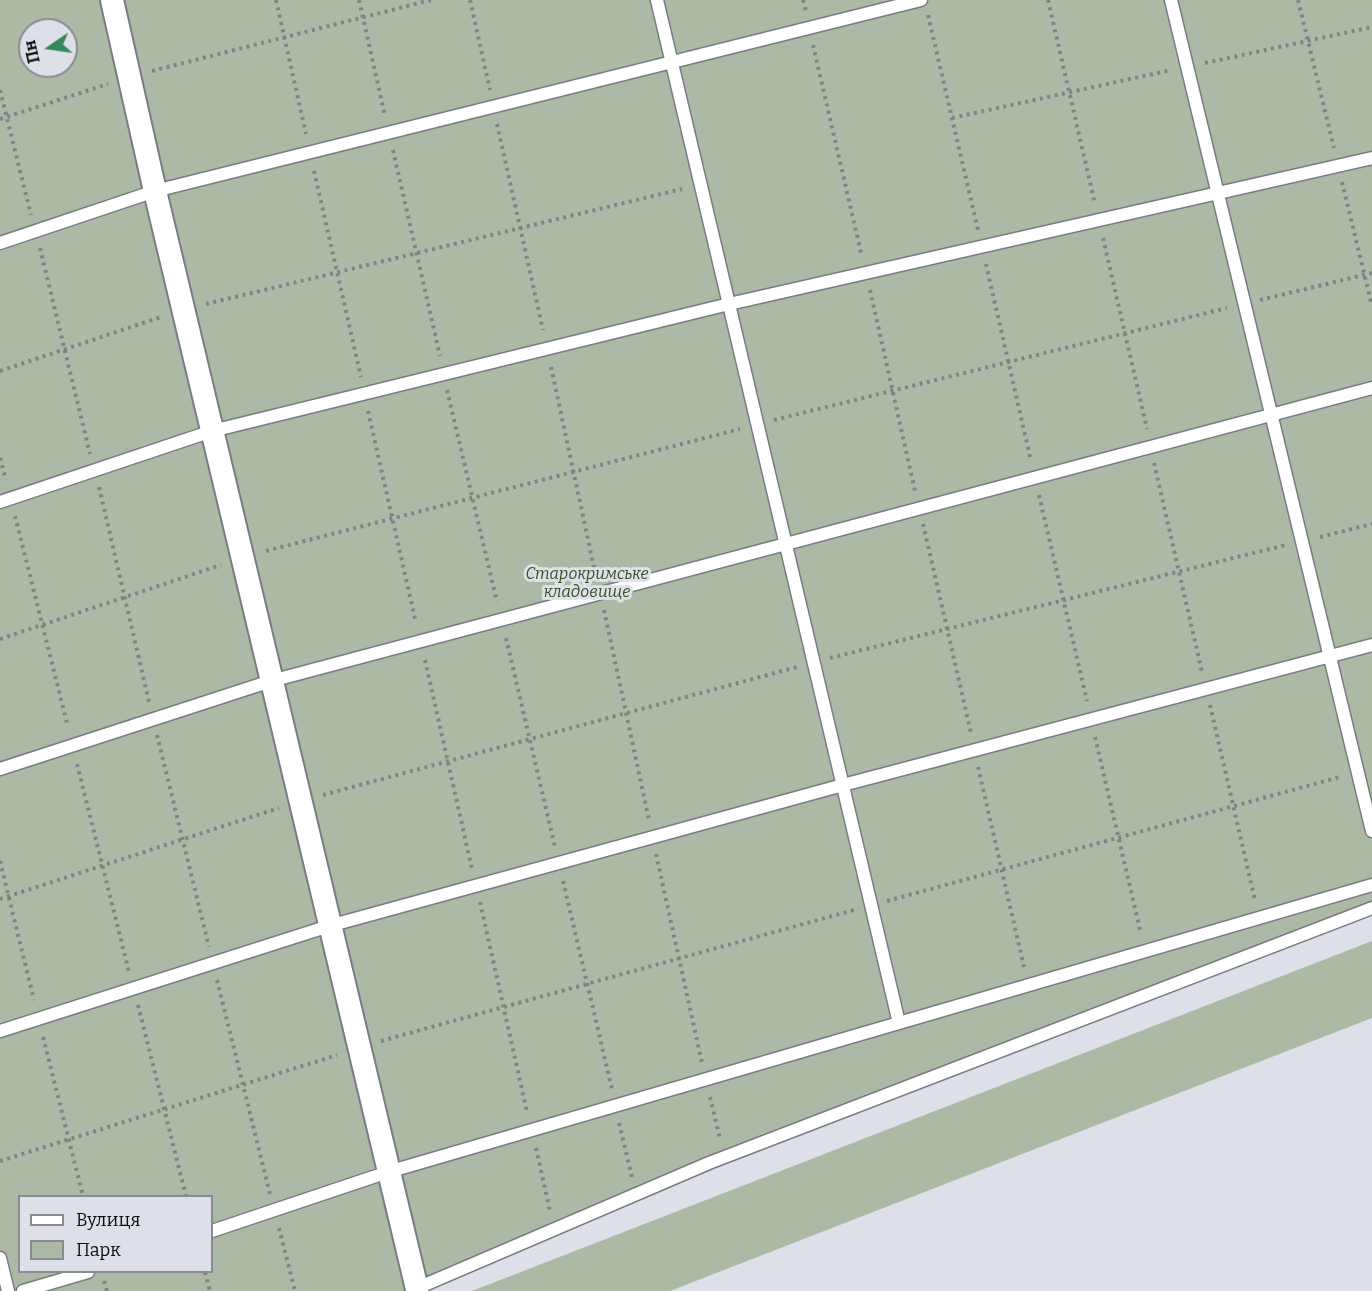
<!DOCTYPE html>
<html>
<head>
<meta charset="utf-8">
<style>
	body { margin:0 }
	#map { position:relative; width:1372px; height:1291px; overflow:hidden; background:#dee0e9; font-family:Bitter,serif }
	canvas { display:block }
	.legend { position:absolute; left:18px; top:1195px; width:195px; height:78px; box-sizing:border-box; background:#dee0e9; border:2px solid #8b8c93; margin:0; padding:8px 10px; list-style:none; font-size:18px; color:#0e0f12 }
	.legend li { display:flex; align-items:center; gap:12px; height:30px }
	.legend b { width:30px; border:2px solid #8b8c93 }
	.north { position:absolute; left:18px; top:18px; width:60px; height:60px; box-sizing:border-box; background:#dee0e9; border:2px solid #8b8c93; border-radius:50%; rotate:257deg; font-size:16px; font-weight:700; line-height:24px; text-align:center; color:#0e0f12 }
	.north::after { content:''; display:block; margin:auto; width:21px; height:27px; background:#35885a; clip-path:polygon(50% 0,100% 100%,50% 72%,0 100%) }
</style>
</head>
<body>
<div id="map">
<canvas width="1372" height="1291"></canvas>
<ul class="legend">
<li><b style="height:8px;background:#fff"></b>Вулиця</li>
<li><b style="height:16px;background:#acb9a4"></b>Парк</li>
</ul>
<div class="north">Пн</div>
</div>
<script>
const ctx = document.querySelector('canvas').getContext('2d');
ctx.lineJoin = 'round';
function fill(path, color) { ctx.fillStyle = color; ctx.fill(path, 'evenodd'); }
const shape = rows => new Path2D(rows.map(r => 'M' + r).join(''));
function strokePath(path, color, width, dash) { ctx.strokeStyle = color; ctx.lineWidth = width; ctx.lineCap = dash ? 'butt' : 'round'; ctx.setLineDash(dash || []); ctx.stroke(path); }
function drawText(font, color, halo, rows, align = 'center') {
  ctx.font = font + ' Bitter,serif'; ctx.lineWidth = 6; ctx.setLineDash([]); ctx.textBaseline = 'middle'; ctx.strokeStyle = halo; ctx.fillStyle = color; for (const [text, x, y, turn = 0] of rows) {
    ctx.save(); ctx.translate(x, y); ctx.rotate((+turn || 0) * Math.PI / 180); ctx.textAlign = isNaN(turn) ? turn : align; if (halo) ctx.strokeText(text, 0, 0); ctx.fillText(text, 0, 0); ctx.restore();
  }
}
const green = shape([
	[0,0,1372,0,1372,908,709,1163,411,1291,0,1291],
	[30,30,66,30,66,66,30,66],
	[20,1196,212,1196,212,1272,20,1272],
	[1372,941,1372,1018,670,1291,472,1291]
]);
const path = shape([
	[276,0,306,134],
	[359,0,385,116],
	[470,0,490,90],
	[803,0,806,11],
	[1048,0,1095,204],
	[1298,0,1334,148],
	[928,15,978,230],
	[813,45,862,257],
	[1205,63,1372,27],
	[152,71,431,0],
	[0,90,31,215],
	[952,118,1171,70],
	[0,119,108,84],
	[497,124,543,330],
	[393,150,440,356],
	[314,171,361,377],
	[1342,182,1372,306],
	[1103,238,1147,429],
	[40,248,90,454],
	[986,264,1031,461],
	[870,290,915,491],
	[1260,300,1372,273],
	[206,304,682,189],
	[551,367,596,577],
	[0,371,161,317],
	[447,390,497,602],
	[368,411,416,623],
	[774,420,1227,308],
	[0,458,6,480],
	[1154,463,1202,672],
	[99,487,149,702],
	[1039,495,1087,701],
	[15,516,68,727],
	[923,524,971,733],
	[1320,537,1372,524],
	[266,551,740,429],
	[604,610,649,820],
	[506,638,555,847],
	[0,639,221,565],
	[830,658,1286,545],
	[425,660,472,869],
	[1210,705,1255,900],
	[157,735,209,947],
	[1095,737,1141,934],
	[77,764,129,972],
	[978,767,1024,967],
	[323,795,797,667],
	[656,854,702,1063],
	[0,861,34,1000],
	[563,881,612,1089],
	[0,899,279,808],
	[887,901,1340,777],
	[480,902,527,1112],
	[217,980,270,1194],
	[138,1005,186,1196],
	[43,1037,83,1196],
	[381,1041,854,910],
	[710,1097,720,1139],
	[619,1123,632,1177],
	[536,1148,550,1211],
	[0,1161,337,1055],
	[279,1228,295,1291],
	[205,1272,210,1291],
	[104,1281,107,1291]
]);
const lane = shape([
	[657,0,899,1023],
	[1171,0,1372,831],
	[0,243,155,191,921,0],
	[0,502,212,431,729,304,1372,158],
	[0,769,271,681,1372,388],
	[0,1031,329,926,843,785,1372,645],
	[212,1231,388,1172,1372,885],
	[0,1258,8,1291],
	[415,1289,709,1163,1372,908],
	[23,1291,88,1272]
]);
const street = shape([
	[112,0,155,191,417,1289]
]);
const parkNames = [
	["Старокримське",587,575],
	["кладовище",587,593]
];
fill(green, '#acb9a4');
strokePath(lane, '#797b83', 15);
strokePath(street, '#797b83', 26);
strokePath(path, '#818289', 4, [3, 4.5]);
strokePath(lane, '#fff', 12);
strokePath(street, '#fff', 22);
drawText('italic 16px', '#36511f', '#dee0e9', parkNames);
</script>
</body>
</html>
